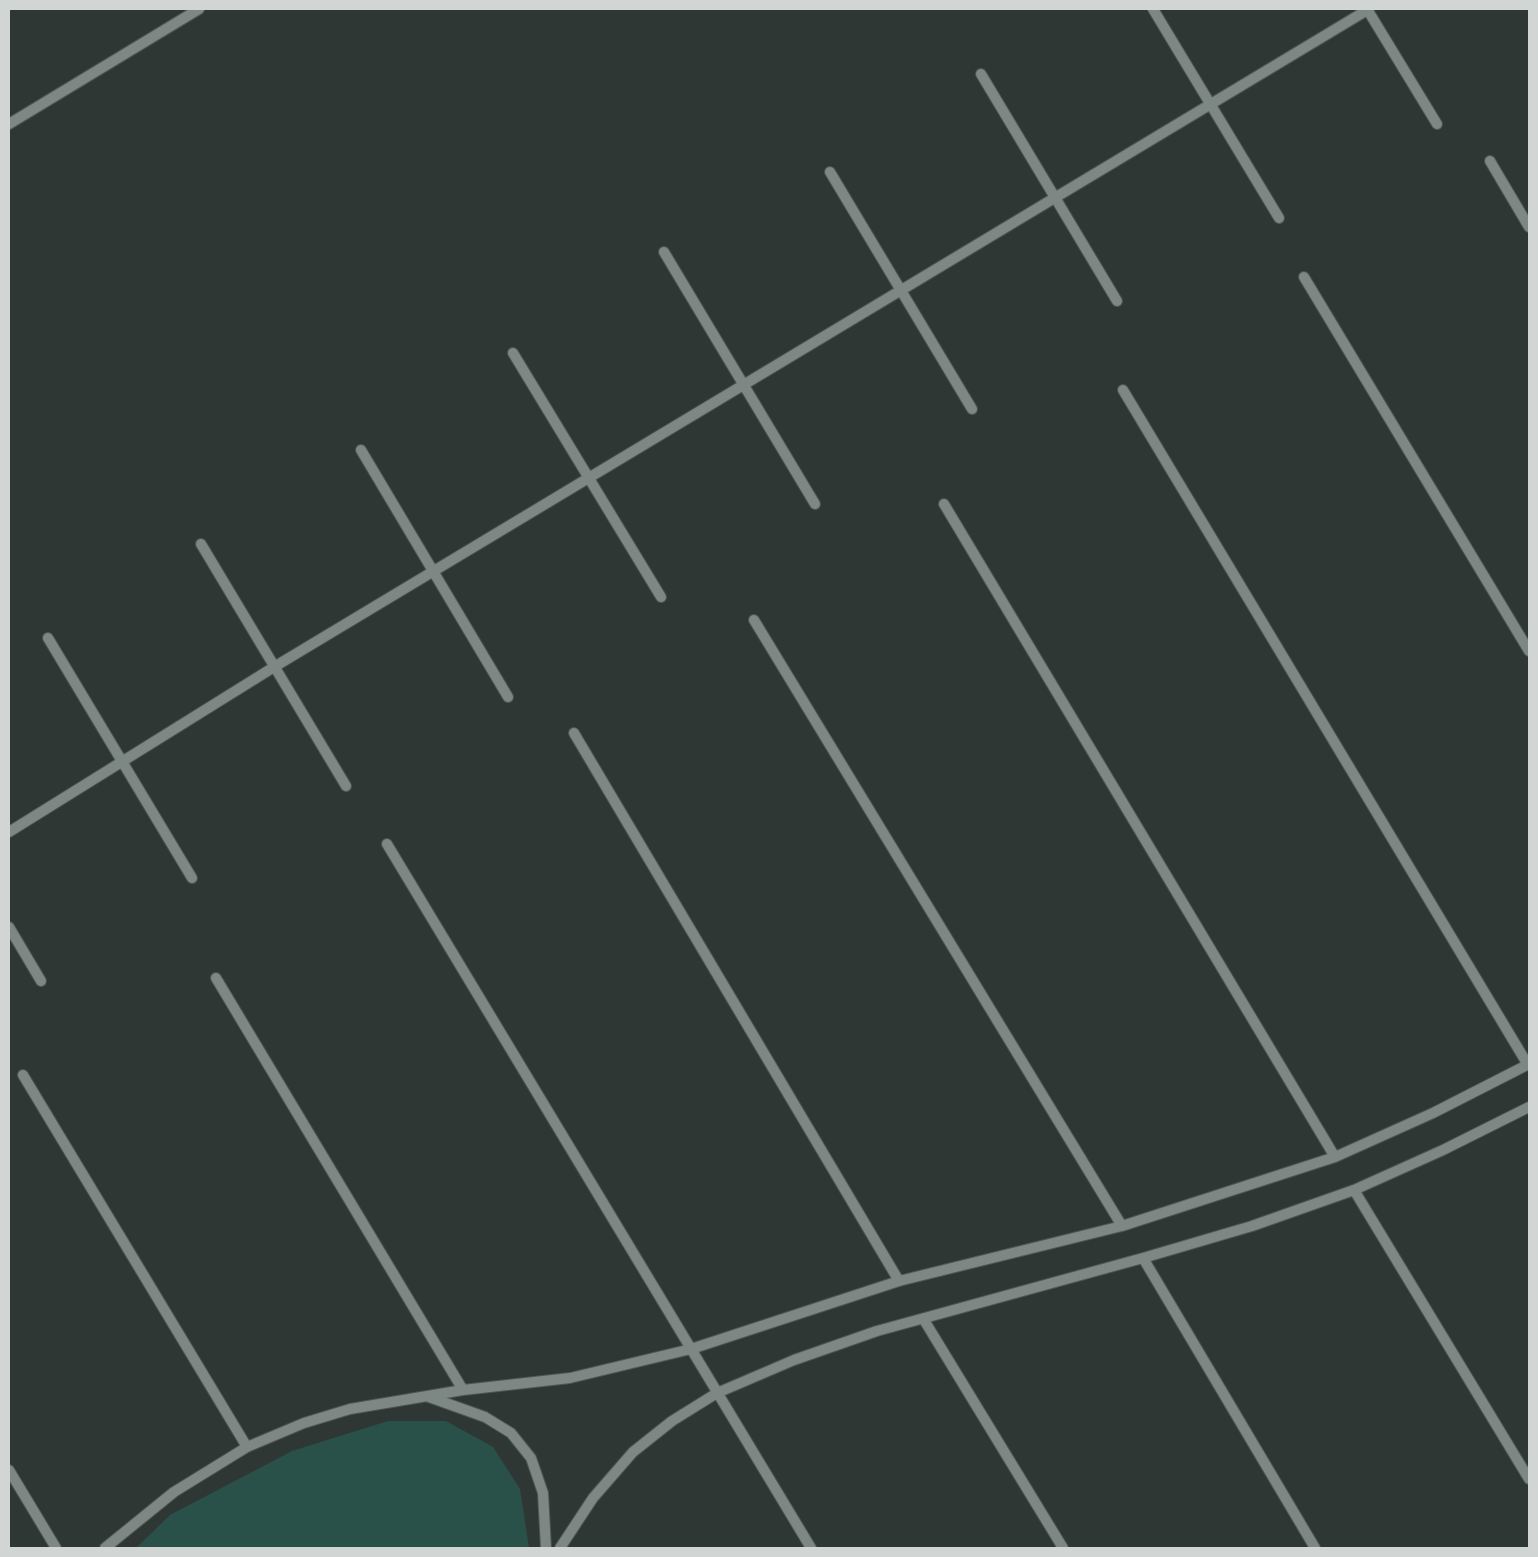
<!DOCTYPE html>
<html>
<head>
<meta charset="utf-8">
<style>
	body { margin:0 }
	#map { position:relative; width:1538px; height:1557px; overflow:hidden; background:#2f3735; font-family:"Fira Sans",sans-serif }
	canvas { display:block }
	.frame { position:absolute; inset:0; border:10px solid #d1d6d4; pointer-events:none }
</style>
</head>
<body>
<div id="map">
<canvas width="1538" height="1557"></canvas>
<div class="frame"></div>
</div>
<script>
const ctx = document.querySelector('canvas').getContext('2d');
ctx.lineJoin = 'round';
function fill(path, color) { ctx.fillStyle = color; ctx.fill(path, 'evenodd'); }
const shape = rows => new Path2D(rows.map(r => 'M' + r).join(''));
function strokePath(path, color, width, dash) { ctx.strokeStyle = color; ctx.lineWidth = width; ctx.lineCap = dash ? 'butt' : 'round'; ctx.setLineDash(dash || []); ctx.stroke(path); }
const green = shape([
	[388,1421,446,1421,493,1447,520,1489,529,1548,136,1548,170,1515,292,1451]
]);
const street = shape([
	[1153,9,1279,218],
	[1367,9,1437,124],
	[981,74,1117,301],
	[9,124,199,9],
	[1490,161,1529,227],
	[830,172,972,409],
	[664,252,815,504],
	[1304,277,1529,651],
	[513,353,661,597],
	[1123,390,1528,1065],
	[361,450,508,697],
	[944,504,1335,1157],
	[201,544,346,786],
	[754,620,1122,1226],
	[48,638,192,878],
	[574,733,899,1281],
	[9,832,274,667,1369,9],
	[387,844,811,1548],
	[9,927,41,981],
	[216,978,463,1390],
	[23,1075,247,1447],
	[1354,1190,1529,1479],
	[1143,1258,1315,1548],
	[924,1320,1063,1548],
	[429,1397,485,1417,511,1433,531,1458,543,1493,546,1548],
	[9,1470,56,1548],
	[105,1548,174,1492,247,1447,304,1423,350,1409,463,1390,570,1378,691,1349,899,1281,1122,1226,1335,1157,1433,1113,1529,1064],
	[560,1548,593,1498,633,1452,672,1421,717,1393,794,1360,877,1331,1143,1258,1252,1226,1354,1190,1443,1150,1529,1107]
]);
fill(green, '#2a5149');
strokePath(street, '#4f5654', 12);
strokePath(street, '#7d8784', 10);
</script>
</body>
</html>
